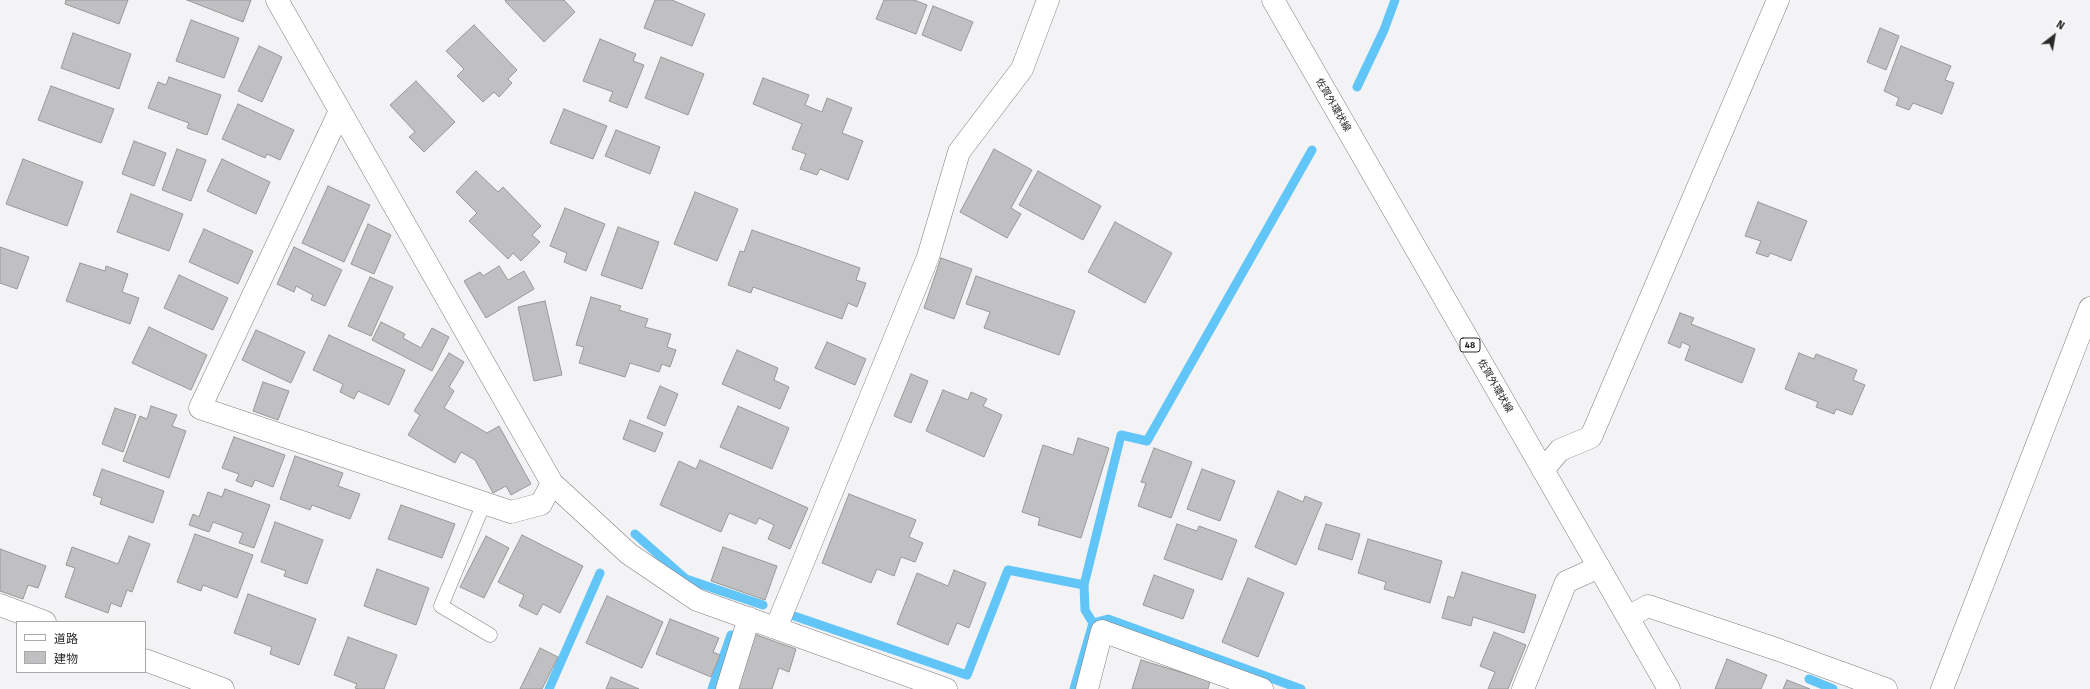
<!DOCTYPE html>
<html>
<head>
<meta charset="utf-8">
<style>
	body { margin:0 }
	#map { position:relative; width:2090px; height:689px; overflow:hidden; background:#f3f3f5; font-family:"Fira Sans","Noto Sans JP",sans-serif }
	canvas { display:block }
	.legend { position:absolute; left:16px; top:621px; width:130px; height:52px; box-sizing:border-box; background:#fff; border:1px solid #a9a9aa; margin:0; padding:5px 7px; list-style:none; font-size:12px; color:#29292a }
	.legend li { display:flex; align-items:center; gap:8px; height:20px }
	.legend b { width:20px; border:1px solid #a9a9aa }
	.north { position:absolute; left:2034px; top:16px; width:40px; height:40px; -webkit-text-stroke:3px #fff; paint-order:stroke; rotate:31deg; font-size:11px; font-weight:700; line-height:16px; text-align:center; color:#29292a }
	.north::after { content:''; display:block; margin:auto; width:14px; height:18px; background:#29292a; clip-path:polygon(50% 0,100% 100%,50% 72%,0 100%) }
</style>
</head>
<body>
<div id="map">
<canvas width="2090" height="689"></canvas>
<ul class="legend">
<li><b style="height:5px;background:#fff"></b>道路</li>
<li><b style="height:11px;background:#c0c0c2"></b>建物</li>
</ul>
<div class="north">N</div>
</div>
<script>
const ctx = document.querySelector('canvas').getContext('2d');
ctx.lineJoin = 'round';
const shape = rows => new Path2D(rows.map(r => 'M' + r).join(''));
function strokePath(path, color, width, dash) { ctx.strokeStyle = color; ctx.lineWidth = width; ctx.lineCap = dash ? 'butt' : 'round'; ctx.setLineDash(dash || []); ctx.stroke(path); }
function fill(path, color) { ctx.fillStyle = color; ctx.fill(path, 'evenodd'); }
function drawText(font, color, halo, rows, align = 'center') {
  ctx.font = font + ' "Fira Sans","Noto Sans JP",sans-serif'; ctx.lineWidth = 4; ctx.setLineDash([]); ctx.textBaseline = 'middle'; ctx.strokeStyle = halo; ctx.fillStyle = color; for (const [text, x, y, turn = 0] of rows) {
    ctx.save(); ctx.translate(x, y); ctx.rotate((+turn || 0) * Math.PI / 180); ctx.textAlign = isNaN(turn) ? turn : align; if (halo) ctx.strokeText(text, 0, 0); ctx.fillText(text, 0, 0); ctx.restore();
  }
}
const stream = shape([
	[1357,87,1384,30,1395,0],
	[635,534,686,579,763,605],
	[794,616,967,675,1008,570,1084,585],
	[1093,623,1108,619,1301,689],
	[1809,679,1833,689],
	[549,689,600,573],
	[712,689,731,635],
	[1074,689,1093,623,1085,610,1084,585,1121,435,1147,441,1312,150]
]);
const building = shape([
	[66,0,128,0,119,24,65,4,66,0],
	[187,0,251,0,243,22,187,0],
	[506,0,564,0,575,12,544,42,505,1,506,0],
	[655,0,672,0,705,14,692,46,644,28,655,0],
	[884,0,914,0,927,5,916,34,876,19,884,0],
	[933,6,973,22,961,51,922,35,933,6],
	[191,20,239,38,224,78,176,61,191,20],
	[474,25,517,70,508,79,512,83,499,97,494,92,483,102,457,76,464,69,446,51,474,25],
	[1880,28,1899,36,1886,70,1867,62,1880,28],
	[73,33,131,54,119,89,61,68,73,33],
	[600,39,636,54,633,61,644,65,627,108,609,101,613,92,583,81,600,39],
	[259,46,282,57,262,102,238,91,259,46],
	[1901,46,1951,66,1945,80,1954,83,1942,114,1913,103,1909,110,1896,105,1899,98,1884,91,1901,46],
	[661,57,704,74,688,115,645,98,661,57],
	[169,77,221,95,207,135,187,128,189,123,148,108,158,82,166,85,169,77],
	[763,78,809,95,805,105,822,112,827,98,852,108,842,133,863,141,848,180,820,169,817,175,800,169,806,154,792,149,802,124,753,104,763,78],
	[416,81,455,122,424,152,409,137,415,132,390,105,416,81],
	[51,86,114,109,101,143,38,120,51,86],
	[238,104,294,130,280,160,267,154,265,158,222,139,238,104],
	[564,109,607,126,593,159,550,143,564,109],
	[616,130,660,147,650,174,605,156,616,130],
	[134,141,166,153,154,186,122,174,134,141],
	[177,149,206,160,191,201,162,190,177,149],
	[994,149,1032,170,1011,208,1021,214,1007,238,960,212,994,149],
	[23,159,83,182,67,226,6,204,23,159],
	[222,159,270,182,256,214,207,191,222,159],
	[476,171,498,192,503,187,541,226,532,235,540,242,521,261,513,253,508,259,469,221,477,213,456,192,476,171],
	[1038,171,1101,206,1083,240,1019,205,1038,171],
	[328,186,370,205,344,262,302,243,328,186],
	[695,192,738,209,717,261,674,244,695,192],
	[131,194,183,214,169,251,117,232,131,194],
	[1758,202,1807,221,1791,261,1770,253,1768,257,1756,253,1761,241,1745,236,1758,202],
	[565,208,605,224,586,271,564,262,567,253,550,246,565,208],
	[1115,222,1172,253,1145,303,1088,272,1115,222],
	[368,224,391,235,374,274,351,264,368,224],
	[618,227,659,242,642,289,601,275,618,227],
	[204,229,253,251,238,284,189,262,204,229],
	[752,230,860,268,856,280,866,283,857,307,848,303,842,319,753,287,751,293,728,285,740,251,744,252,752,230],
	[0,247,29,257,17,289,0,283,0,247],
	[294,247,342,270,325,306,311,300,313,295,296,286,294,292,277,284,294,247],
	[941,258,972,269,954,319,924,308,941,258],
	[80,263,105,271,106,266,128,274,122,292,139,298,130,324,66,301,80,263],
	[499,266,508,280,524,271,534,289,486,318,464,281,480,272,483,276,499,266],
	[179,275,228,298,213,330,164,308,179,275],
	[976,276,1075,311,1059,355,984,328,990,312,966,304,976,276],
	[370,277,393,287,371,336,348,326,370,277],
	[591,297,621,306,619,310,648,319,645,327,671,334,667,347,676,350,670,367,662,364,659,372,630,363,625,377,579,363,584,347,576,345,591,297],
	[545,301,562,375,534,381,518,307,545,301],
	[1680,313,1694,318,1691,324,1755,349,1742,383,1685,360,1690,346,1682,342,1680,348,1668,343,1680,313],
	[381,322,405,334,403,338,421,348,432,328,449,337,432,371,372,340,381,322],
	[149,327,207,355,191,390,132,363,149,327],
	[256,330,305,352,291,383,242,360,256,330],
	[329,335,405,370,389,405,358,391,354,399,340,392,343,384,313,370,329,335],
	[827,342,866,359,855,385,815,368,827,342],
	[737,350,778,368,774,380,789,387,780,409,722,384,737,350],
	[449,353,464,362,449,387,454,391,444,408,487,433,499,426,531,484,511,495,506,486,493,493,475,460,461,452,455,463,408,435,420,415,414,411,449,353],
	[1799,353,1814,359,1816,354,1857,370,1853,380,1865,385,1852,415,1836,409,1834,414,1816,407,1818,402,1785,389,1799,353],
	[911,374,928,381,911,423,894,416,911,374],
	[263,382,289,391,278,420,253,411,263,382],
	[660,386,678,394,665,426,647,418,660,386],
	[943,390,968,400,971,392,987,399,983,406,1002,415,984,457,926,431,943,390],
	[151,406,177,415,172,426,186,431,169,478,123,461,140,416,147,419,151,406],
	[738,406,789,428,772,469,720,447,738,406],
	[115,408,136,415,123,452,102,444,115,408],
	[630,420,663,433,655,452,623,439,630,420],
	[234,437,285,455,273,487,255,480,252,487,236,481,239,474,222,468,234,437],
	[1078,438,1109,448,1081,538,1038,525,1040,518,1022,512,1043,445,1073,455,1078,438],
	[1154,448,1192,462,1171,518,1138,506,1146,483,1141,482,1154,448],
	[295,456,343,473,338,486,360,494,350,519,312,505,310,510,280,499,295,456],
	[700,460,808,508,790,549,768,539,774,525,759,518,756,524,729,513,721,532,660,505,679,461,696,469,700,460],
	[102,469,164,491,153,523,100,504,102,498,93,495,102,469],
	[1202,469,1235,481,1220,521,1187,509,1202,469],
	[225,489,270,505,254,548,239,543,243,533,213,522,209,532,189,525,193,514,199,517,208,492,222,497,225,489],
	[1278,491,1303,502,1305,496,1322,503,1296,565,1255,547,1278,491],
	[849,494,916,520,909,537,923,543,915,562,901,557,894,576,877,569,871,583,822,563,849,494],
	[401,505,455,524,442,558,388,539,401,505],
	[275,522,323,540,307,584,284,576,286,571,261,562,275,522],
	[1177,524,1197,531,1199,526,1237,540,1222,580,1164,559,1177,524],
	[1326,524,1360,534,1352,560,1318,549,1326,524],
	[195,534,253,555,237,598,203,585,201,591,177,582,195,534],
	[522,535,583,566,560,613,543,604,537,615,519,606,524,595,498,582,522,535],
	[129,536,150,544,132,592,127,590,121,607,111,603,108,613,65,597,75,568,66,565,72,547,118,564,129,536],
	[486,536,509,548,484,598,460,587,486,536],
	[1368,539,1442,561,1430,603,1384,589,1386,582,1358,573,1368,539],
	[723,547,777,566,765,600,711,581,723,547],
	[0,549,46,566,38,588,28,585,23,599,0,591,0,549],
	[377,569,429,588,416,625,364,606,377,569],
	[954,570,986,583,969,628,957,623,948,645,897,624,917,573,948,586,954,570],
	[1462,572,1536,595,1524,633,1473,617,1471,626,1442,618,1448,596,1454,598,1462,572],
	[1154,575,1194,590,1183,619,1143,605,1154,575],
	[1248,578,1284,593,1258,657,1222,642,1248,578],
	[248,594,316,619,299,665,270,654,272,647,234,633,248,594],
	[607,596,663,622,642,668,586,643,607,596],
	[670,619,719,638,713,652,720,655,711,677,656,654,670,619],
	[1494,632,1526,645,1508,689,1488,689,1495,672,1480,666,1494,632],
	[754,634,796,649,789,672,779,668,772,689,735,689,754,634],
	[348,637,397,655,384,689,359,689,355,688,357,684,334,675,348,637],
	[540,648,558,657,542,689,520,689,540,648],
	[1727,659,1767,675,1761,689,1715,689,1727,659],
	[1141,660,1210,681,1208,689,1132,689,1141,660],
	[611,677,639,689,606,689,611,677],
	[1787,680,1810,689,1783,689,1787,680]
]);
const lane = shape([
	[484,503,441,606,490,635]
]);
const street = shape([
	[277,0,552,483,629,554,697,600,946,689],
	[340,111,200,408,511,512,541,504,552,483],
	[1543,470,1560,450,1591,437,1778,0],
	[0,605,45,622],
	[1628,617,1648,606,1779,650,1886,689],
	[776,628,928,257,959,152,1022,69,1048,0],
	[145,660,223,689],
	[727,689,749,618],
	[1087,689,1102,631,1262,689],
	[1523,689,1566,582,1599,567],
	[1942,689,2090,308]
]);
const primary = shape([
	[1273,0,1669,689]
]);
const shields = [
	[1470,345,20]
];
const shieldNames = [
	["48",1470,345]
];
const streetNames = [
	["佐賀外環状線",1333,105,60],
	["佐賀外環状線",1495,386,60]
];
strokePath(stream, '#61c5f7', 9);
fill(building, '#c0c0c2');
strokePath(building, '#989899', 1);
strokePath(lane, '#7e7e80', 15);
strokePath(street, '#7e7e80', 23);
strokePath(primary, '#7e7e80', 23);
strokePath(lane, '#fff', 14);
strokePath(street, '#fff', 22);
strokePath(primary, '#fff', 22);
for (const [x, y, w] of shields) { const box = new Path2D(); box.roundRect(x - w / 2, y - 7, w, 14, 3); ctx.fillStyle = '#fff'; ctx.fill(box); strokePath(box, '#29292a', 1); }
drawText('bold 9px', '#29292a', null, shieldNames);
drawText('10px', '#29292a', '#fff', streetNames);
</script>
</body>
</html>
